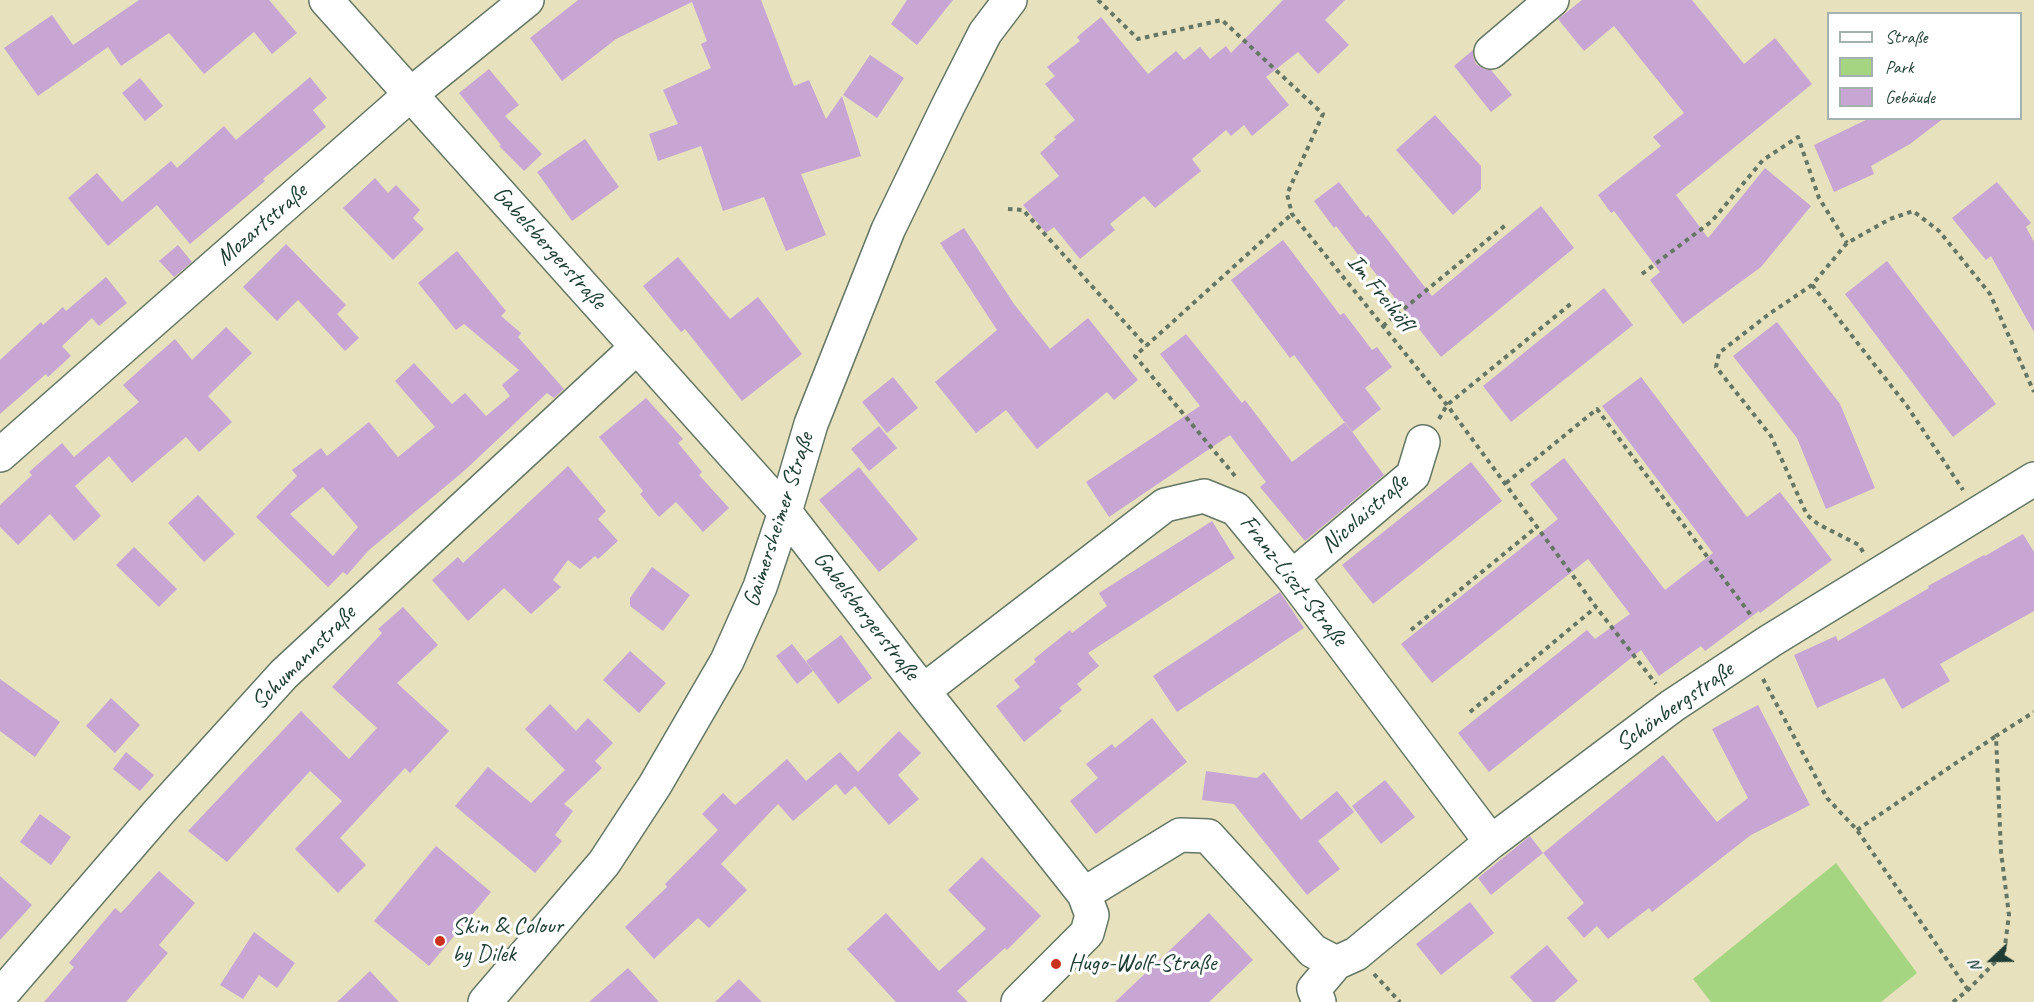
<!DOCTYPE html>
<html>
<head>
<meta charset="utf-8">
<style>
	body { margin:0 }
	#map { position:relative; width:2034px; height:1002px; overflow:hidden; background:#e7e1bd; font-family:Caveat,sans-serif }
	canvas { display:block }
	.legend { position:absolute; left:1827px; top:12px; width:195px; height:108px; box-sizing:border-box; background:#fff; border:2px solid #a5b1ae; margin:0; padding:8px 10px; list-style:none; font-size:18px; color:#1f3d34 }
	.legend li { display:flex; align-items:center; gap:12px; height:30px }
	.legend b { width:30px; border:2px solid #a5b1ae }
	.north { position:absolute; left:1962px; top:930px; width:60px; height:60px; -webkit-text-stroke:4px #fff; paint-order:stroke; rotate:248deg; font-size:16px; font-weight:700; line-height:24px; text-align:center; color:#1f3d34 }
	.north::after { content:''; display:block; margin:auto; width:21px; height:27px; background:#1f3d34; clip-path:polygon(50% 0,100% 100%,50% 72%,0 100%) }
</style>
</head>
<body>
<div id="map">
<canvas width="2034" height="1002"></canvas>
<ul class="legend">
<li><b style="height:8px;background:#fff"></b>Straße</li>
<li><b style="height:16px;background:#a6d582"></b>Park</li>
<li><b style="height:16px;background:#c7a6d3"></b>Gebäude</li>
</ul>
<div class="north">N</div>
</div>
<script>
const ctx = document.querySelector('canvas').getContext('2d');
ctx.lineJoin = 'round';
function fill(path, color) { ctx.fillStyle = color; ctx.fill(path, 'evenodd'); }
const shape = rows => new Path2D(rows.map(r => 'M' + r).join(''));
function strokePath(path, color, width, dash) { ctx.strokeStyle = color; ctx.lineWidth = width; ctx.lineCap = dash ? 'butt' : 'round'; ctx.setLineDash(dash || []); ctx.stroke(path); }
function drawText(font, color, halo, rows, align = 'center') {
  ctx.font = font + ' Caveat,sans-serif'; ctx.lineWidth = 6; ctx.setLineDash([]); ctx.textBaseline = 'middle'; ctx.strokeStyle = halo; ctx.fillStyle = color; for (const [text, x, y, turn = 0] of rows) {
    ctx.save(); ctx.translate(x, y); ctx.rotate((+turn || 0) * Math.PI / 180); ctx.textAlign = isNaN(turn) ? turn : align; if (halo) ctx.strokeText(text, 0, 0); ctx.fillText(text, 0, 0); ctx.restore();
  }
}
const green = shape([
	[1836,863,1917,973,1881,1002,1711,1002,1693,979]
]);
const building = shape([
	[139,0,269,0,297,33,272,54,254,32,204,74,169,33,121,66,108,47,38,96,4,48,52,15,73,45],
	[578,0,761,0,794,86,809,80,826,119,842,96,861,156,801,174,826,235,786,251,764,197,723,211,701,146,658,161,649,134,678,124,663,90,711,68,701,44,707,41,692,2,616,39,562,81,530,38],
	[907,0,953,0,917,45,891,24],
	[1283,0,1345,0,1325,20,1349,45,1318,74,1298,52,1266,77,1289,105,1252,136,1244,125,1231,136,1226,130,1192,159,1201,171,1155,208,1144,196,1110,224,1115,230,1080,259,1054,227,1046,233,1023,205,1059,176,1040,153,1056,139,1054,137,1075,120,1045,84,1055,76,1047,67,1080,41,1077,37,1101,17,1148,74,1176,51,1184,60,1200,47,1210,59,1226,46,1231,53],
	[1582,0,1692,0,1744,64,1775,38,1812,84,1676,195,1708,238,1765,168,1811,206,1761,267,1683,324,1650,280,1660,272,1614,211,1611,213,1598,195,1661,146,1653,137,1684,113,1614,26,1584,51,1558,19],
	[1473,50,1473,56,1476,64,1484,69,1491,70,1512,95,1491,112,1454,66],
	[870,55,904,78,877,118,843,95],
	[489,69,519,105,505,116,542,154,524,171,499,146,501,145,459,93],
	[310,77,327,98,313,110,326,127,263,179,265,181,239,203,190,244,157,205,108,246,68,198,97,173,122,202,171,161,177,168,224,126,236,140],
	[140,78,163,106,145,121,122,93],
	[1435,115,1481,166,1481,189,1453,215,1396,150],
	[1870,118,1944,118,1910,144,1871,166,1874,174,1834,192,1814,145],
	[585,139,619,187,572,221,537,172],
	[375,178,388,193,396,185,420,210,413,218,424,229,393,260,343,208],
	[1339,182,1366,217,1368,215,1432,296,1541,206,1574,248,1441,357,1365,260,1363,261,1336,226,1334,228,1314,201],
	[1997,182,2031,223,2026,227,2034,242,2034,332,1991,256,1986,260,1952,218],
	[964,228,1014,304,1050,349,1088,318,1138,380,1114,400,1107,392,1037,449,1006,410,976,433,935,382,997,330,940,243],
	[1283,240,1340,315,1344,313,1372,350,1377,347,1392,367,1365,388,1381,409,1352,432,1294,355,1290,358,1231,280],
	[286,244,346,305,337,314,359,338,345,351,298,300,277,321,243,287],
	[178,245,192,262,174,277,159,261],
	[457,251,506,311,501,316,521,333,518,337,564,389,554,398,547,393,464,471,369,550,347,575,343,572,328,587,256,517,297,476,292,470,321,448,327,456,369,422,398,457,435,427,395,381,414,363,452,404,465,393,486,416,510,396,502,385,519,370,464,324,456,330,418,283],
	[323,487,358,527,333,556,290,514],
	[678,257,730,319,758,297,802,354,742,401,685,329,681,332,643,286],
	[1887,261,1996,404,1953,437,1845,294],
	[106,277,127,303,99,326,92,318,62,346,71,356,48,377,46,374,0,414,0,360,41,322,43,325,63,307,66,311],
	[1604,288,1633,325,1511,422,1483,386],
	[1777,322,1840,404,1875,488,1826,509,1797,438,1733,356],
	[226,327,252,353,208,396,232,422,199,452,186,437,132,483,109,456,75,486,101,516,74,541,50,514,18,545,0,527,0,505,32,475,29,472,62,443,74,457,139,402,123,385,151,360,175,339,192,360],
	[1186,334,1242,403,1245,400,1292,462,1345,422,1384,475,1305,541,1260,487,1266,482,1230,435,1109,517,1086,482,1200,406,1160,354],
	[893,377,918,408,887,433,862,402],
	[1641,377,1747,517,1780,492,1832,560,1760,613,1759,611,1705,651,1701,646,1659,676,1641,650,1489,772,1458,733,1587,630,1595,639,1630,614,1588,559,1432,683,1401,644,1558,519,1530,484,1564,458,1665,590,1713,553,1602,406],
	[646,398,683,439,678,443,702,472,699,475,729,508,703,532,676,502,659,517,640,494,643,491,599,437],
	[879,426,897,448,869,471,851,449],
	[1471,462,1502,501,1373,604,1342,565],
	[568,466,606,511,598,519,618,541,598,559,595,556,580,569,568,560,553,580,561,587,531,614,504,588,468,621,432,580,458,557,463,563],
	[859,467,918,539,879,572,819,500],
	[198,495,235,534,204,562,168,523],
	[1212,521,1235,558,1088,653,1099,666,1077,684,1082,690,1059,708,1062,711,1024,742,996,706,1020,687,1014,680,1036,662,1034,659,1070,630,1072,633,1107,606,1099,593],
	[2023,534,2034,552,2034,611,1940,664,1950,681,1902,709,1884,678,1817,708,1794,655,1836,636,1838,641,1929,588,1928,586,1984,555,1985,556],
	[134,547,177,589,159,607,116,565],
	[652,567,690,595,663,631,630,606,630,598],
	[1280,592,1304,628,1177,712,1153,676],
	[403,607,438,645,397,683,449,731,410,773,405,768,340,838,366,865,338,893,295,849,342,801,310,771,227,862,188,831,301,711,349,759,377,728,332,687,382,633,378,629],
	[841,635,872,678,838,704,806,661],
	[792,644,813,671,797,684,776,656],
	[630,651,666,683,639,713,603,680],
	[0,679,60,722,35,757,0,731],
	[111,698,140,725,115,753,86,726],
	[550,704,576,731,588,718,613,743,595,761,602,768,564,804,573,811,555,835,562,841,535,873,455,806,488,767,531,803,565,770,525,729],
	[1758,705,1810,805,1751,835,1652,912,1649,908,1608,939,1597,926,1584,938,1567,918,1584,903,1543,853,1663,755,1717,822,1748,798,1712,729],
	[1152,718,1187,762,1096,834,1070,801,1098,778,1086,764,1112,744,1115,748],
	[899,731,921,753,898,775,919,799,889,825,855,786,845,795,836,784,793,821,778,804,721,864,747,890,709,928,698,918,654,959,625,927,667,887,665,884,718,830,702,814,723,793,735,805,787,759,806,781,840,752,858,772],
	[126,752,154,775,140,791,113,769],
	[1206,771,1257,778,1264,772,1301,820,1337,791,1354,812,1318,841,1340,869,1307,895,1234,804,1202,800],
	[1385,780,1415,817,1381,844,1352,806],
	[40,814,71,837,51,865,20,842],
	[1530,836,1543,853,1491,895,1478,878],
	[436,846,491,892,429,966,374,921],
	[982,857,1041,916,1007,950,1005,948,957,991,968,1002,896,1002,847,949,886,913,939,971,986,929,948,890],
	[159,871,195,903,159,945,168,953,126,1002,44,1002,74,967,69,963,115,908,121,913],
	[0,876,32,905,0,940],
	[1470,902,1494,933,1441,975,1416,944],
	[1209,913,1253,960,1209,1002,1115,1002],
	[254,932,295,963,277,988,259,975,243,999,220,985],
	[1547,945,1578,981,1554,1002,1533,1002,1510,977],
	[628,968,659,1002,589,1002],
	[370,971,399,1002,337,1002],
	[739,979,762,1002,715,1002]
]);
const path = shape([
	[1098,0,1138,39,1222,20,1323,114,1287,194,1292,214,1447,405,1596,607,1656,684],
	[1008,209,1023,210,1146,346],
	[1642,274,1712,221,1763,160,1798,137,1819,198,1847,243],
	[1812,285,1907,406,1963,490],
	[1383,326,1508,223],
	[1439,419,1447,405,1573,302],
	[1235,476,1135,356,1292,214],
	[1506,483,1597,409,1753,618],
	[1863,552,1859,545,1818,524,1807,515,1771,436,1716,367,1719,353,1769,314,1812,285,1847,243,1890,219,1913,211,1939,231,1990,294,2034,392],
	[1411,630,1538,526],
	[1763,679,1827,798,1857,830,1968,990],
	[1470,712,1596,607],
	[1857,830,1996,736],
	[1374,974,1400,1002],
	[1953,1002,1968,990,2004,953,2009,915,2001,852,1996,736,2034,712]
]);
const minor = shape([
	[326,0,785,512,923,691,1084,894,1092,915,1087,933,1018,1002],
	[1491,52,1552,0],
	[0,455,411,94,527,0],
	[1292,577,1413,475,1423,442],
	[923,691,1165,505,1204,496,1236,509,1292,577,1491,842],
	[1084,894,1180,835,1208,836,1313,951,1336,963],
	[0,996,158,813,284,674,637,347],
	[485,1002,604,863,655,785,727,661,760,587,785,512,811,424,888,230,948,106,985,33,1010,0],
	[1319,1002,1314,989,1336,963,1356,954,1491,842,1672,706,1770,641,2034,479]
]);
const markers = [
	[440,941,6,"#c8321e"],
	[1056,964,6,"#c8321e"]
];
const streetNames = [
	["Mozartstraße",262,225,-41],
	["Gabelsbergerstraße",549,248,48],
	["Im Freihöfl",1380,293,51],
	["Nicolaistraße",1365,514,-41],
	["Gaimersheimer Straße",779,520,-72],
	["Franz-Liszt-Straße",1293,581,52],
	["Gabelsbergerstraße",866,616,52],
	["Schumannstraße",304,658,-45],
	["Schönbergstraße",1675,707,-35]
];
const poiNames = [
	["Skin & Colour",452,927],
	["by Dilek",452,955],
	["Hugo-Wolf-Straße",1068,964]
];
fill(green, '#a6d582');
fill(building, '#c7a6d3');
strokePath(minor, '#657664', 36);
strokePath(path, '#657664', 4, [4.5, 4.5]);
strokePath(minor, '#fff', 33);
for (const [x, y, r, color] of markers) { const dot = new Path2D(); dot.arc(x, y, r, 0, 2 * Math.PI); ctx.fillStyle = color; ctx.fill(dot); strokePath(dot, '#fff', 2); }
drawText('24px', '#1f3d34', '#fff', streetNames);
drawText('24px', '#1f3d34', '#fff', poiNames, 'left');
</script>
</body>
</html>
